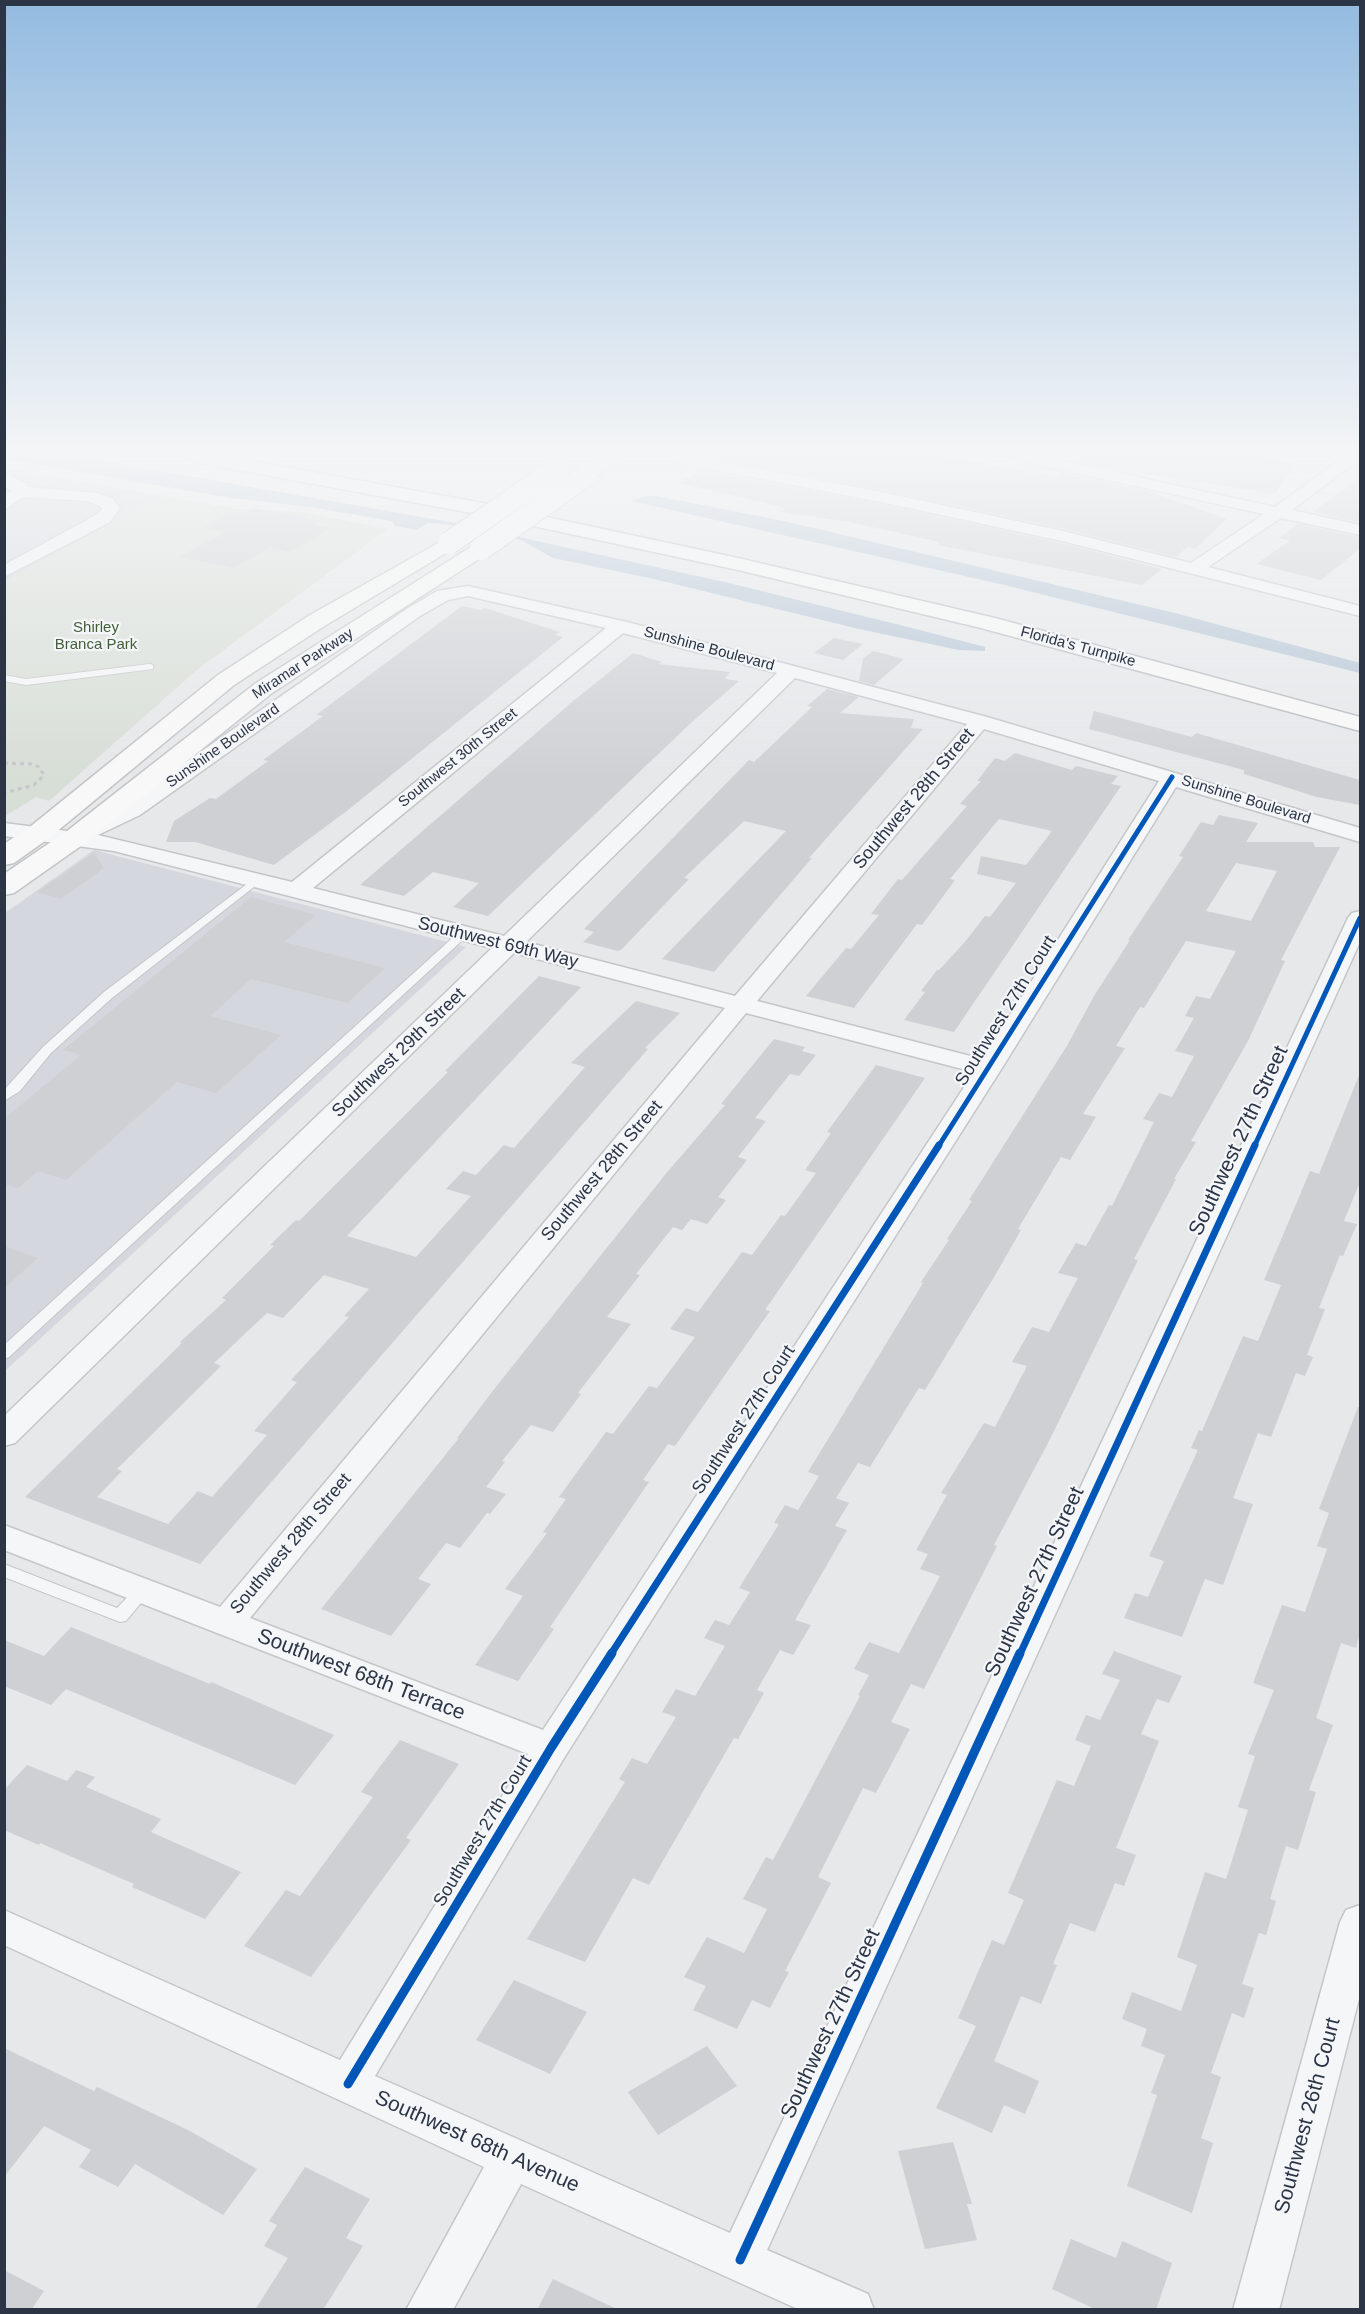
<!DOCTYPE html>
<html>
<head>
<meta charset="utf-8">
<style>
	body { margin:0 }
	#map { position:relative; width:1365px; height:2314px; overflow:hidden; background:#e6e8ea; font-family:Helvetica,sans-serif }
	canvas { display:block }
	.frame { position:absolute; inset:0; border:6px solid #2b3545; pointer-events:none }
</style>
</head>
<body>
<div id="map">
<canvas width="1365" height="2314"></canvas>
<div class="frame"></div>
</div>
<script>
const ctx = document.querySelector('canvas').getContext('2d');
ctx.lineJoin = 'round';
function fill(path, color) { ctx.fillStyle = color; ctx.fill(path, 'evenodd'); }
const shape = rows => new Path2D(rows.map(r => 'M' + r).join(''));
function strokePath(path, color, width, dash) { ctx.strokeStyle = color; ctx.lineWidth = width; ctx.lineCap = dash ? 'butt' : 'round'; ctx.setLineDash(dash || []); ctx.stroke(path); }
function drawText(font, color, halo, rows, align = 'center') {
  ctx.font = font + ' Helvetica,sans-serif'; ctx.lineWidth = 4.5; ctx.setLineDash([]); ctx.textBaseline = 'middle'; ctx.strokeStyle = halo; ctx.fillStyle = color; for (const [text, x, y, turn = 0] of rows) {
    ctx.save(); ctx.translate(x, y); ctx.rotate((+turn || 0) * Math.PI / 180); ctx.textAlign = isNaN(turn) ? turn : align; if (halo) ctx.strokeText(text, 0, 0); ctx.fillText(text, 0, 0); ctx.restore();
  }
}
const built = shape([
	[5,468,163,496,5,582],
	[94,850,466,947,5,1371,5,913]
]);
const green = shape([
	[163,496,238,509,304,512,388,529,198,669,49,801,36,797,5,816,5,582]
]);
const water = shape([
	[4,456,76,456,450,522,729,583,920,630,985,647,985,651,959,650,859,629,654,579,553,558,521,540,452,525,428,523,416,530,395,526,392,521,310,507,231,498,5,459],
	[644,496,656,496,784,521,1175,613,1360,663,1360,673,1000,584,631,501]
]);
const building = shape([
	[721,456,947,456,1056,477,1062,472,1151,492,1227,519,1195,549,1188,547,1176,557,1064,529,886,491,717,459],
	[1083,456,1263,456,1296,464,1275,494,1134,472,1133,474,1076,461],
	[700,470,886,505,1061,543,1162,569,1142,585,937,545,940,542,849,522,781,512,786,508,679,483],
	[1360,477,1360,523,1313,512,1327,502],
	[253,508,320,521,314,525,330,528,291,552,269,547,234,568,180,557,225,532,204,528,232,512,244,514],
	[1298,524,1360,537,1360,549,1321,580,1256,564,1290,541,1279,538],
	[462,606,481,610,485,608,560,632,555,635,563,637,348,810,274,865,195,842,166,842,174,821,210,798,216,799,268,761,263,760,323,716,316,715],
	[834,638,863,644,843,660,814,653],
	[873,651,904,659,874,685,859,681,863,659],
	[633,653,662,662,658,664,730,672,725,679,739,681,692,722,488,916,453,907,479,883,433,872,404,896,360,885,572,702],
	[827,689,859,697,840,713,914,719,911,728,923,729,809,858,812,858,714,972,662,959,786,831,744,821,684,878,689,879,622,949,618,951,583,942,594,932,584,929,749,760,754,762,812,707,807,706],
	[1094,711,1192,737,1196,733,1360,780,1360,805,1317,797,1244,774,1244,770,1089,729],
	[1015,753,1072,770,1076,766,1118,776,1111,784,1121,786,954,1032,904,1020,925,992,921,991,937,970,939,970,964,943,985,916,990,917,1016,883,977,874,981,856,1026,865,1052,831,999,819,950,879,955,880,922,925,917,924,854,1008,806,996,846,948,851,949,879,915,871,914,898,879,902,880,967,806,960,804,981,781,977,781,995,758,1005,761],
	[1219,815,1258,823,1246,842,1313,842,1315,847,1340,847,1281,960,1285,961,1248,1041,1191,1141,1196,1142,1174,1179,1176,1179,1134,1259,1138,1260,1048,1443,994,1545,997,1546,944,1650,924,1689,911,1684,891,1722,910,1729,876,1793,863,1788,818,1877,831,1883,785,1971,789,1972,770,2008,752,2000,737,2029,693,2010,706,1986,684,1977,707,1937,744,1953,767,1909,743,1899,766,1857,773,1860,860,1696,858,1695,869,1675,854,1669,869,1642,899,1653,940,1576,920,1569,928,1554,916,1550,947,1495,941,1493,984,1423,995,1427,1027,1366,1012,1362,1032,1327,1049,1332,1078,1278,1058,1273,1076,1243,1086,1246,1109,1205,1112,1206,1154,1122,1143,1119,1159,1093,1172,1097,1194,1056,1175,1051,1194,1018,1185,1016,1196,996,1210,999,1236,951,1186,941,1144,1008,1140,1007,1116,1046,1125,1048,1083,1114,1096,1117,1070,1160,1061,1157,1018,1229,1021,1230,997,1272,925,1390,919,1388,870,1467,858,1463,836,1498,849,1503,835,1526,847,1530,795,1620,811,1625,793,1655,780,1650,757,1690,764,1693,738,1739,734,1738,649,1885,633,1878,585,1962,527,1939,625,1782,619,1779,632,1758,647,1764,676,1717,662,1712,676,1689,695,1696,725,1646,704,1638,715,1620,729,1625,750,1592,739,1588,779,1524,774,1523,785,1505,798,1510,819,1476,808,1472,923,1283,921,1282,949,1240,947,1239,972,1201,969,1200,1068,1044,1094,996,1130,940,1128,940,1183,857,1179,856,1201,822,1213,825],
	[1236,863,1277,871,1251,921,1206,911],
	[94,853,104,868,61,899,37,892],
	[251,897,316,915,284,942,385,968,347,1003,251,979,210,1016,281,1035,216,1093,177,1082,66,1180,38,1171,18,1188,4,1184,4,1119,81,1055,63,1050],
	[539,976,581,987,347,1236,416,1257,471,1196,446,1189,463,1171,476,1175,504,1145,514,1148,585,1067,571,1063,636,1001,680,1013,645,1048,648,1049,200,1564,25,1497,182,1343,180,1342,226,1300,222,1298,274,1246,270,1245,296,1220,299,1221,448,1072,445,1071],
	[324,1275,369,1289,344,1316,349,1317,291,1380,297,1382,254,1431,267,1435,212,1497,198,1491,168,1524,97,1497,122,1471,117,1469,221,1366,214,1363,267,1313,283,1318],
	[774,1039,805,1047,802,1051,816,1055,799,1076,790,1074,755,1118,766,1121,738,1157,747,1160,718,1197,726,1200,707,1224,691,1219,682,1230,673,1227,636,1274,640,1275,607,1317,631,1324,578,1393,581,1394,553,1432,531,1425,502,1461,505,1462,486,1487,506,1494,490,1514,487,1513,460,1548,446,1543,418,1579,431,1584,391,1636,321,1609,459,1438,457,1438,495,1388,664,1176,725,1105,721,1104],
	[876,1065,925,1078,765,1310,770,1311,675,1446,668,1444,643,1480,649,1482,550,1627,554,1629,518,1681,475,1665,523,1596,505,1589,547,1533,543,1532,566,1499,559,1497,606,1432,613,1434,649,1386,657,1388,695,1337,670,1329,686,1308,698,1312,742,1252,752,1255,781,1215,785,1216,816,1173,805,1170,831,1133,827,1132],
	[1360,1073,1360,1182,1344,1221,1357,1224,1343,1256,1340,1255,1319,1308,1325,1309,1307,1355,1313,1357,1305,1376,1296,1373,1271,1437,1258,1433,1233,1498,1253,1504,1223,1585,1205,1579,1182,1637,1124,1618,1135,1593,1148,1597,1164,1561,1149,1556,1198,1450,1191,1448,1199,1430,1202,1431,1243,1336,1258,1341,1281,1285,1264,1280,1310,1171,1319,1174],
	[4,1246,38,1258,4,1288],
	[1358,1407,1360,1407,1360,1633,1356,1648,1341,1643,1316,1718,1333,1725,1309,1790,1316,1792,1298,1850,1286,1846,1270,1899,1276,1901,1266,1935,1259,1933,1242,1984,1254,1988,1244,2018,1232,2013,1211,2073,1221,2077,1201,2138,1213,2143,1192,2213,1127,2186,1157,2095,1151,2093,1165,2055,1141,2046,1147,2029,1122,2019,1132,1992,1181,2011,1197,1965,1177,1957,1205,1872,1226,1879,1248,1810,1238,1807,1255,1756,1248,1754,1274,1690,1253,1683,1282,1605,1305,1612,1327,1549,1317,1546,1329,1513,1319,1509],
	[71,1627,210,1684,211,1682,334,1735,295,1785,66,1689,51,1705,4,1686,4,1640,44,1656],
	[1114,1651,1182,1676,1169,1703,1157,1699,1141,1734,1159,1741,1116,1848,1136,1855,1124,1886,1115,1883,1095,1932,1070,1923,1053,1964,1057,1965,1041,2004,1021,1996,994,2061,1039,2081,1025,2114,1004,2105,992,2133,936,2108,976,2026,958,2018,992,1940,1004,1945,1024,1900,1008,1893,1057,1780,1074,1786,1091,1746,1075,1740,1086,1715,1100,1720,1120,1680,1102,1674],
	[400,1740,459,1764,406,1838,411,1840,311,1977,244,1946,286,1890,300,1896,373,1797,361,1792],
	[27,1765,67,1781,76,1770,95,1777,86,1787,161,1819,151,1832,241,1872,205,1919,132,1887,134,1884,40,1843,39,1845,4,1830,4,1790],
	[514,1980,587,2012,550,2074,476,2040],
	[707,2046,737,2086,658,2135,628,2092],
	[4,2048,94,2091,97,2087,188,2130,257,2169,223,2215,135,2164,118,2187,79,2167,91,2150,44,2126,4,2177],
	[953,2142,972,2204,967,2204,977,2240,925,2249,898,2151],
	[305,2167,370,2199,346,2238,363,2246,323,2310,255,2310,288,2258,264,2246,277,2225,269,2221],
	[1071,2239,1116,2258,1122,2241,1172,2263,1156,2310,1097,2310,1052,2289],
	[4,2270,44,2291,31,2310,4,2310],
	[553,2279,619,2310,537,2310]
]);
const path = shape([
	[4,763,33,764,39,767,44,775,34,785,4,793]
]);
const lane = shape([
	[150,664,153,665,153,669,26,685,4,681,4,675,26,679,150,664],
	[255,878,261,881,259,883,112,998,51,1053,20,1091,4,1101,4,1090,43,1047,104,992,255,878],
	[463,930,469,934,467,936,9,1357,4,1359,4,1345,459,932,463,930],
	[4,1564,117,1608,137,1587,143,1585,149,1587,151,1591,126,1621,120,1622,4,1577,4,1564]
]);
const street = shape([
	[672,456,692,456,886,493,1063,531,1191,563,1264,514,1020,461,1012,456,1041,456,1275,507,1345,456,1360,456,1360,459,1292,510,1360,525,1360,535,1281,518,1208,567,1360,606,1360,616,1062,541,886,503,678,463,672,461,672,456],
	[4,473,24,482,27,487,97,493,113,499,120,508,110,522,4,577,4,565,98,514,103,508,88,501,23,497,4,510,4,496,11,491,4,485,4,473],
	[468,586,627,622,987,717,1360,828,1360,842,1176,787,1002,1068,564,1758,375,2076,730,2233,1348,918,1352,913,1360,911,1360,942,767,2250,868,2294,874,2310,800,2310,521,2184,453,2310,406,2310,484,2167,4,1945,4,1910,340,2060,528,1754,4,1550,4,1525,220,1607,725,1008,514,953,15,1443,4,1446,4,1416,492,948,114,851,4,836,4,823,75,832,124,805,408,608,437,591,468,586],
	[468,596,606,628,292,882,98,835,140,815,420,616,448,600,468,596],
	[623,633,777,673,504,936,313,888,623,633],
	[795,678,967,724,735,996,526,942,795,678],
	[984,729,1159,781,982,1059,757,1001,984,729],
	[746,1013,974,1072,543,1730,250,1618,746,1013],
	[1360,1905,1360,1995,1279,2310,1233,2310,1340,1922,1346,1910,1360,1905]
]);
const primary = shape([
	[600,456,623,456,593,479,579,479,576,475,579,471,600,456],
	[449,537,456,539,460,543,456,547,326,625,234,685,49,838,14,863,4,865,4,844,31,826,218,675,310,615,449,537],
	[481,543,488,545,492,549,488,553,272,693,85,843,14,893,4,895,4,874,67,831,256,683,474,545,481,543]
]);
const highway = shape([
	[184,456,225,456,477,502,738,558,995,618,1360,717,1360,731,981,628,738,570,477,514,194,462,184,456]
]);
const primaryBridge = shape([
	[449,543,557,469],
	[481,549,586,475]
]);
const cyclewayFar2 = shape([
	[938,1147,1172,777],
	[1254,1147,1360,918]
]);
const cyclewayFar1 = shape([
	[611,1654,939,1145],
	[1020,1654,1255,1145]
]);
const cycleway = shape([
	[348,2084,551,1748,612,1653],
	[740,2260,1020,1653]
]);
const farParknames = [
	["Shirley",96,628],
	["Branca Park",96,645]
];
const farStreetnames = [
	["Florida's Turnpike",1078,647,15],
	["Sunshine Boulevard",709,649,15],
	["Miramar Parkway",303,664,-33],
	["Sunshine Boulevard",223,746,-35],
	["Southwest 30th Street",458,758,-39],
	["Sunshine Boulevard",1246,800,17]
];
const streetNames = [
	["Southwest 28th Street",914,799,-50],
	["Southwest 69th Way",498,943,14],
	["Southwest 27th Court",1006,1011,-58],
	["Southwest 29th Street",399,1053,-44],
	["Southwest 28th Street",602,1171,-50],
	["Southwest 27th Court",744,1420,-57],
	["Southwest 28th Street",291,1544,-50],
	["Southwest 27th Court",483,1831,-59]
];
const nearStreetnames = [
	["Southwest 27th Street",1239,1141,-65],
	["Southwest 27th Street",1035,1582,-65],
	["Southwest 68th Terrace",361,1675,21],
	["Southwest 27th Street",831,2024,-65],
	["Southwest 26th Court",1308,2116,-75],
	["Southwest 68th Avenue",477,2142,24]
];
fill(built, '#d4d7dd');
fill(green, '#d7ded6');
fill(water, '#b4c5d5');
fill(building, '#ced0d3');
strokePath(lane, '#c4c6c8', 2);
strokePath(street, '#c4c6c8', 3);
strokePath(primary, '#c2c5c8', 3);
strokePath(highway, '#b8bbbf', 3);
strokePath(path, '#c5c6ca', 3, [4, 4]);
fill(lane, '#f5f6f7');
fill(street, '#f5f6f7');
fill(primary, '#f8f8f8');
fill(highway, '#f8f8f8');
strokePath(primaryBridge, '#c2c5c8', 24, []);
strokePath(primaryBridge, '#f8f8f8', 22);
strokePath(cyclewayFar2, '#0057b8', 5);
strokePath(cyclewayFar1, '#0057b8', 7);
strokePath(cycleway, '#0057b8', 9);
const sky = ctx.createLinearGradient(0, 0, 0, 780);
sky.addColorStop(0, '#93bbe0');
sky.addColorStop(0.58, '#f4f5f6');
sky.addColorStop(1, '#f4f5f600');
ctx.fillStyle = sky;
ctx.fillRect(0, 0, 1365, 780);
drawText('15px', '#416038', '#f4f6f9', farParknames);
drawText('15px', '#2b3545', '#f4f6f9', farStreetnames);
drawText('18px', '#2b3545', '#f4f6f9', streetNames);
drawText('21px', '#2b3545', '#f4f6f9', nearStreetnames);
</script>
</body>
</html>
